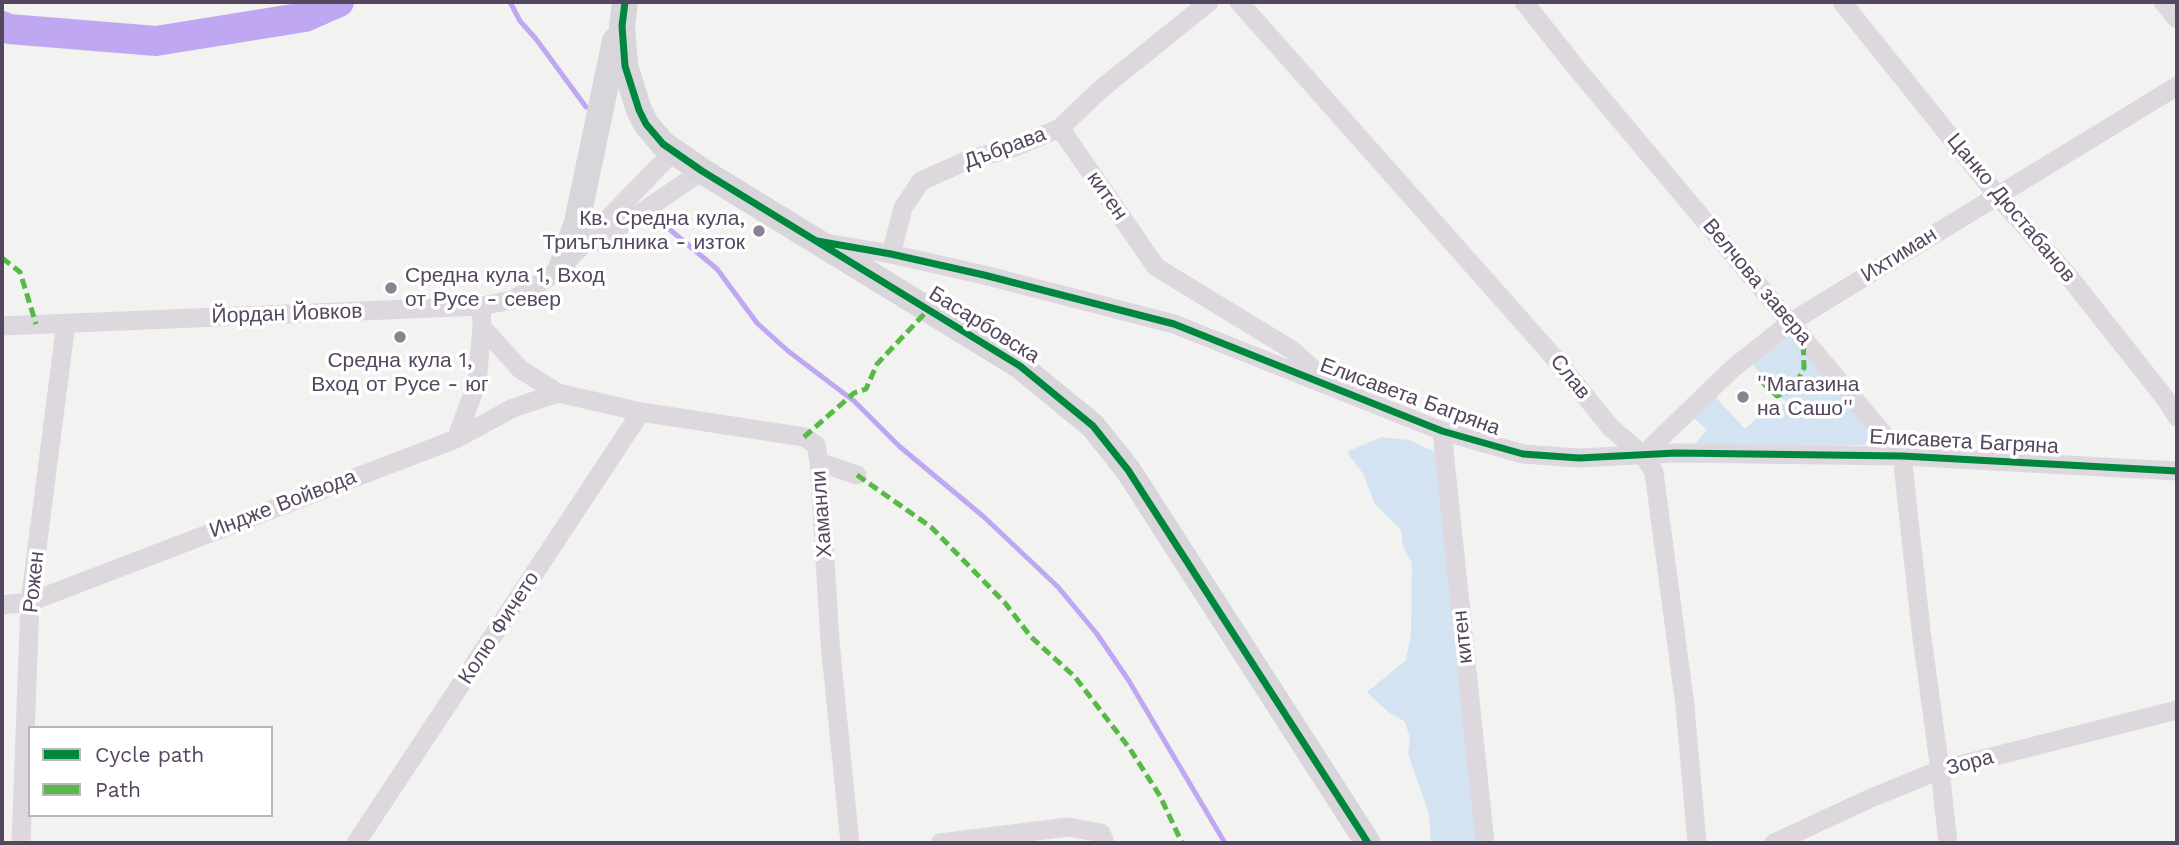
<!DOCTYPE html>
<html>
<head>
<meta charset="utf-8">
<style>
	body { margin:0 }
	#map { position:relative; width:2179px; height:845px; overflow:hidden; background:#f2f2f1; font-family:"Work Sans",sans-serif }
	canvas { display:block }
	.frame { position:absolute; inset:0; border:4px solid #55475f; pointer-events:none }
	.legend { position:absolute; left:28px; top:726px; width:245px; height:91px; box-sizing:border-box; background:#fff; border:2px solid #bbb5bf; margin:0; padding:9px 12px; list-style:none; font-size:21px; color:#55475f }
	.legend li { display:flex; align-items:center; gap:14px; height:35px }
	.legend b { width:35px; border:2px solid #bbb5bf }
</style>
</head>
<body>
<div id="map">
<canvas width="2179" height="845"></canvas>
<div class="frame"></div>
<ul class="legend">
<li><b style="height:9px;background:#00873e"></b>Cycle path</li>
<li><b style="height:9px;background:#58b947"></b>Path</li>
</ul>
</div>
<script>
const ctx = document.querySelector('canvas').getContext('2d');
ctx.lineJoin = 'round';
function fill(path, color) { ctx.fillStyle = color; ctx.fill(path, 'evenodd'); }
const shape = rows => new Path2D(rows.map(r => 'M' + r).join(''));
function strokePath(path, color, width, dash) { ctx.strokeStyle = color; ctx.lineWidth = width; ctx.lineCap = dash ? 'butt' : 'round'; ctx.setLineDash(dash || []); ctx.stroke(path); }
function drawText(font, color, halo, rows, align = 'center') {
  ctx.font = font + ' "Work Sans",sans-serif'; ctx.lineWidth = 7; ctx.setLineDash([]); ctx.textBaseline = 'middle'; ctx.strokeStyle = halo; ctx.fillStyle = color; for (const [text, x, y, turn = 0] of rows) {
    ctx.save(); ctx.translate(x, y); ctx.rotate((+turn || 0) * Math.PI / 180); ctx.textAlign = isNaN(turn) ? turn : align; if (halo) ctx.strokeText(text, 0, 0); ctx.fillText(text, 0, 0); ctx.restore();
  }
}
const green = shape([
	[1787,330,1871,432,1865,445,1691,448,1707,430,1689,414,1711,392,1745,429,1775,402,1786,405,1787,403,1770,387,1749,359],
	[1381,437,1409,440,1446,457,1483,843,1431,843,1429,814,1408,754,1410,738,1405,722,1387,711,1367,692,1406,660,1411,634,1412,563,1403,546,1401,530,1374,503,1364,475,1347,452]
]);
const stream = shape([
	[510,2,520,21,536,39,586,107],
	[668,228,717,269,757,323,788,351,854,401,899,446,984,517,1058,587,1097,634,1129,681,1225,843]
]);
const river = shape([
	[2,26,9,29,156,41,305,17,339,2]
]);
const street = shape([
	[1239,2,1552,355,1611,428,1643,455,1654,472,1685,706,1697,843],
	[1524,2,1578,70,1902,456,1921,630,1940,770,1948,843],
	[1842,2,1997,195,2066,273,2165,398,2177,417],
	[2163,2,2177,19],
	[1060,128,1156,267,1292,350,1309,365,1323,384],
	[598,242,702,171],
	[826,243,891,254,984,275,1174,324,1442,431,1523,454,1579,458,1676,453,1902,456,2177,471],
	[891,254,903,208,921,181,968,160,1015,147,1060,128,1101,89,1209,2],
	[481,306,482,327,520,369,558,393,641,412,804,437,816,445,819,462,830,642,850,843],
	[2,326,481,306,512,300,545,280,562,266,673,152],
	[1442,431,1485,843],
	[456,439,513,408,558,393],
	[1643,455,1732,369,1791,322,2177,86],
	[819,462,857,475],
	[2,605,30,602,456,439,477,383,482,327],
	[21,843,30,602,66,323],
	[356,843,641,412],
	[940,843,1068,827,1101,833,1105,843],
	[1774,843,1871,798,1940,770,2177,710]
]);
const secondary = shape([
	[625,2,622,26,625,66,639,110,646,124,663,144,702,171,1020,366,1093,426,1128,470,1368,843],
	[562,266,577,222,615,41]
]);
const quiet = shape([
	[2,258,20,272,36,324],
	[1762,382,1777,396,1793,390,1804,368,1803,338],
	[804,437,854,393,866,389,877,364,928,310],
	[857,475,931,527,1005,603,1031,637,1075,677,1130,749,1160,796,1182,843]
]);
const cycleway = shape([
	[625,2,622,26,625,66,639,110,646,124,663,144,702,171,1020,366,1093,426,1128,470,1368,843],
	[817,241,891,254,984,275,1174,324,1442,431,1523,454,1579,458,1676,453,1902,456,2177,471]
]);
const markers = [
	[759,231,7,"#8c8392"],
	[391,288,7,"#8c8392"],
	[400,337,7,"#8c8392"],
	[1743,397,7,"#8c8392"]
];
const streetNames = [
	["Дъбрава",1005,148,-20],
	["китен",1107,196,55],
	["Цанко Дюстабанов",2011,208,50],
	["Ихтиман",1899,255,-32],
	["Велчова завера",1757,282,50],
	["Йордан Йовков",287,314,-2],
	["Басарбовска",984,325,32],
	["Слав",1570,377,51],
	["Елисавета Багряна",1410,397,20],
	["Елисавета Багряна",1964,442,3],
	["Индже Войвода",283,504,-21],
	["Хаманли",822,514,-94],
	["Рожен",34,582,-84],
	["Колю Фичето",499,628,-57],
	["китен",1463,637,-96],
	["Зора",1970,763,-15]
];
const poiNames = [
	["Кв. Средна кула,",745,219,"right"],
	["Триъгълника - изток",745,243,"right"],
	["Средна кула 1, Вход",405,276],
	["от Русе - север",405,300],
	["Средна кула 1,",400,361,"center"],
	["Вход от Русе - юг",400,385,"center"],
	["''Магазина",1757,385],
	["на Сашо''",1757,409]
];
fill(green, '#d4e3f2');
strokePath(stream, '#c0a7f2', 5);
strokePath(river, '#c0a7f2', 30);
strokePath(street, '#dcd8de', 19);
strokePath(secondary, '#d8d5db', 26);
strokePath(quiet, '#58b947', 5, [10, 5]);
strokePath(cycleway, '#00873e', 7);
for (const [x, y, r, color] of markers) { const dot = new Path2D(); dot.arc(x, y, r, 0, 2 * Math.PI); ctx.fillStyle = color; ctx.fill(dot); strokePath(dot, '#fff', 2.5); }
drawText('21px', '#55475f', '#fff', streetNames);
drawText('21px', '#55475f', '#fff', poiNames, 'left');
</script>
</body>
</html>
